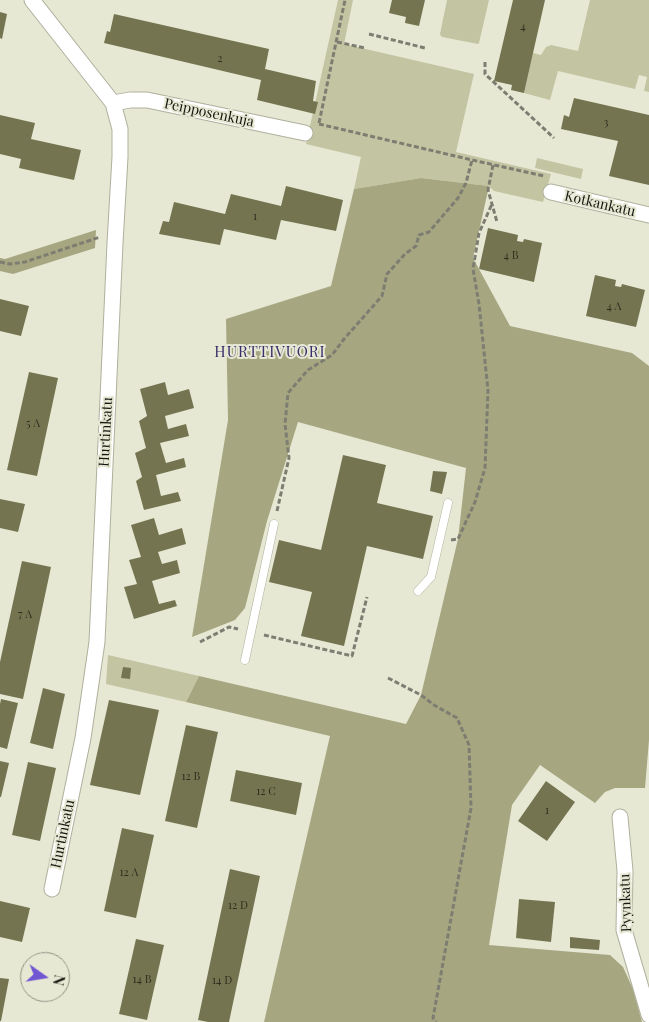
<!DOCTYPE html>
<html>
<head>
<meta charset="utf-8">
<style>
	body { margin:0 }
	#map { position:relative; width:649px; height:1022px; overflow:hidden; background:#e7e8d4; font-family:"Playfair Display",serif }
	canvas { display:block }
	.north { position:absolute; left:20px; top:952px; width:50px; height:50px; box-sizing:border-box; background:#e7e8d4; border:1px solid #939486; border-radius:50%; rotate:103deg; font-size:14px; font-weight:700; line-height:20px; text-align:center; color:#161710 }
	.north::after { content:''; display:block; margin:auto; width:18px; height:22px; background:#7157d1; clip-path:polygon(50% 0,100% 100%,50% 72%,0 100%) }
</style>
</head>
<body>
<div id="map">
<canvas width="649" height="1022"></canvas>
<div class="north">N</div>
</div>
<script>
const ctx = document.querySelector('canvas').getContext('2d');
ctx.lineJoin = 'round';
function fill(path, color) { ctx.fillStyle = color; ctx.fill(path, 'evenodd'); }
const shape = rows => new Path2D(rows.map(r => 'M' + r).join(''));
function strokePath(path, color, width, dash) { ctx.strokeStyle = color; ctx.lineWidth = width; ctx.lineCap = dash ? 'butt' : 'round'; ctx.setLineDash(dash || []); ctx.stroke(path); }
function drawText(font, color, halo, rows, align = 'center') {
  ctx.font = font + ' "Playfair Display",serif'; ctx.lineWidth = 4; ctx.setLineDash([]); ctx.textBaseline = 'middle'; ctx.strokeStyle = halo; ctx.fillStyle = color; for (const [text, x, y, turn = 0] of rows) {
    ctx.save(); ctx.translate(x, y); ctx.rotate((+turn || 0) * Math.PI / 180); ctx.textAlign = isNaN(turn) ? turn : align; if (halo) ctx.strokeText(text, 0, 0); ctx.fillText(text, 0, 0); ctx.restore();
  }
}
const green = shape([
	[338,0,353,0,344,44,474,74,456,152,551,174,543,202,494,191,489,186,421,178,354,189,361,157,306,144],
	[447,0,489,0,479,43,478,44,442,37,441,36,440,34],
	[590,0,649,0,649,92,644,91,647,77,639,75,635,89,558,71,550,100,524,93,533,53,541,55,546,47,551,45,578,51],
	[537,158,583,169,581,179,535,168],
	[108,655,199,676,186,702,106,684]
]);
const forest = shape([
	[421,178,489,186,473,258,510,326,632,353,649,366,649,740,645,788,615,788,605,792,595,803,540,765,512,805,489,945,610,955,623,967,633,989,642,1022,264,1022,330,736,186,702,199,676,406,724,421,695,458,539,466,468,298,422,267,521,245,608,235,620,192,637,228,420,226,319,331,286,354,189],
	[96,230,95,248,13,274,0,271,0,258,5,259]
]);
const building = shape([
	[392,0,425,0,419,26,405,23,406,17,389,13],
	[513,0,545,0,524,93,511,90,512,85,494,81],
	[0,12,7,14,2,39,0,38],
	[114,14,269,49,265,69,316,81,313,101,318,102,315,114,257,100,261,80,104,43,107,31,110,32],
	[574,98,649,115,649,185,609,176,618,141,561,129,564,115,569,117],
	[0,115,35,123,31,139,81,150,74,180,19,168,21,159,0,154],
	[286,186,343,200,336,231,281,220,276,240,224,229,220,245,159,234,163,221,169,222,174,202,225,214,231,194,281,206],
	[488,228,518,235,517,241,523,242,524,239,542,243,534,282,479,269],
	[595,275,616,280,615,286,621,287,622,284,645,290,636,327,586,316],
	[0,299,29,306,21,336,0,331],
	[29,372,58,378,37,476,7,470],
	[165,382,168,395,189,389,194,408,165,416,168,429,186,424,189,436,160,443,166,463,184,458,186,467,156,475,161,496,178,492,181,501,144,510,136,481,142,477,135,453,146,448,139,421,147,416,140,389],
	[343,455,386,465,377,503,433,516,423,559,367,546,344,646,301,636,312,592,269,582,279,540,321,550],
	[433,471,447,472,442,494,430,491],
	[0,499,25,504,18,532,0,528],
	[154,518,159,535,182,528,186,544,158,552,162,564,177,560,180,573,152,581,159,604,175,600,177,606,134,619,124,587,137,584,129,560,141,557,131,525],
	[22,561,51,567,23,699,0,694,0,662],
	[123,667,131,668,130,679,121,678],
	[43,688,65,694,53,749,30,743],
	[1,699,18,703,7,749,0,747,0,704],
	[109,700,159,710,140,795,90,785],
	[186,725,218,732,197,828,165,821],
	[0,761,9,763,1,797,0,797],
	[28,762,56,768,40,841,12,835],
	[236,770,302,783,296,815,230,801],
	[546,781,575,802,547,841,518,821],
	[122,828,154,835,136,918,104,911],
	[230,869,260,876,229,1022,208,1022,198,1020],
	[519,899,555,902,551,942,516,938],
	[0,901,30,908,22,942,0,937],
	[570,937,600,940,599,950,570,948],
	[136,939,164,945,147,1020,119,1014],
	[0,978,9,979,1,1021,0,1021]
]);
const path = shape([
	[369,34,425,48],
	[337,42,365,48],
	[485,62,485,74,554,138],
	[319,123,345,0],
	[319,124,472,160,544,176],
	[493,165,488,190,497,222],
	[0,262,10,264,25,262,100,237],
	[277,511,289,458,285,424,288,393,308,370,332,355,344,339,382,296,387,274,405,254,416,246,419,235,429,232,458,198,466,183,472,160],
	[451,540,458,539,475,502,485,468,488,390,479,304,473,269,479,233,492,204],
	[264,635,352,656,367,597],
	[200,642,229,627,238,629],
	[388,678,421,695,434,705,457,718,469,745,471,808,433,1018,436,1022]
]);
const lane = shape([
	[418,591,431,577,448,503],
	[245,660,274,524]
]);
const street = shape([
	[32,0,113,103,120,129,120,157,115,243,97,642,83,738,52,889],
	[113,103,130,100,147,100,305,133],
	[551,192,649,215],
	[620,817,625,871,624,930,649,1015]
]);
const numberNames = [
	["4",523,27],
	["2",220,59],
	["3",606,123],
	["1",255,217],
	["4 B",511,256],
	["4 A",614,307],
	["5 A",33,424],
	["7 A",25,615],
	["12 B",191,777],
	["12 C",266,792],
	["1",547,811],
	["12 A",129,873],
	["12 D",238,906],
	["14 B",142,980],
	["14 D",222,981]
];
const streetNames = [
	["Peipposenkuja",209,113,12],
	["Kotkankatu",600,204,13],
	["Hurtinkatu",106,432,-87],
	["Hurtinkatu",63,834,-78],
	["Pyynkatu",626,903,-92]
];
const neighbourhoodNames = [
	["HURTTIVUORI",270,352]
];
fill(green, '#c3c4a2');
fill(forest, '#a6a781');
fill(building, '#747550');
strokePath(lane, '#afb09d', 9);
strokePath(street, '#afb09d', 17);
strokePath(path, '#7d7e71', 3, [5, 2.5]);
strokePath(lane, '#fff', 8);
strokePath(street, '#fff', 15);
drawText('11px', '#2e2e20', null, numberNames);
drawText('14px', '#161710', '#e7e8d4', streetNames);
ctx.letterSpacing = '1px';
drawText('15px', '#392e6a', '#e7e8d4', neighbourhoodNames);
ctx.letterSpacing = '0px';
</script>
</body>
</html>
